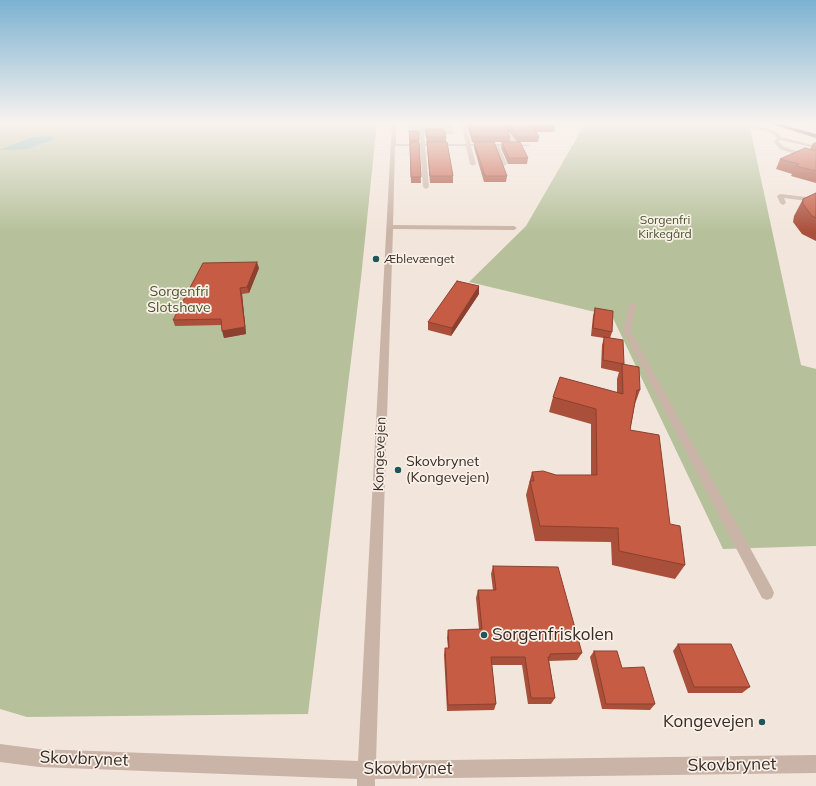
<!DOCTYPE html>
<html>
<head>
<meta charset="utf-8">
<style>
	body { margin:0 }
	canvas { display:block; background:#f2e5db }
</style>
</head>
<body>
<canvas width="816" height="786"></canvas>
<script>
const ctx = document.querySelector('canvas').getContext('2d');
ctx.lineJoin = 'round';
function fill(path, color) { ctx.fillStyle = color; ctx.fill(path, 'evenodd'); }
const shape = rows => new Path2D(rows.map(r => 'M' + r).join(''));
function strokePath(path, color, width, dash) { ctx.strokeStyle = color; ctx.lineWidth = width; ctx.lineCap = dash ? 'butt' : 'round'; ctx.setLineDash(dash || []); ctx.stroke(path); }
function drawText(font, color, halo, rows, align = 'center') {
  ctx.font = font + ' Mulish,sans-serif'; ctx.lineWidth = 3.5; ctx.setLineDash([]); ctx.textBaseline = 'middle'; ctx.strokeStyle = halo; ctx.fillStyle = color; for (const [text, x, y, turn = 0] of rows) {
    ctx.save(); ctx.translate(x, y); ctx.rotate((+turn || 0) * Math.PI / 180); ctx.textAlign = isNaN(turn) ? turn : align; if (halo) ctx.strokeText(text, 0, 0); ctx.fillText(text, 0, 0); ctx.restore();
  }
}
const green = shape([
	[0,122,377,122,361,278,308,714,27,717,0,709],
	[409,122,451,122,453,134,409,134],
	[586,122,713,122,750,128,801,365,816,369,816,546,723,549,612,316,469,282,526,226]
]);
const water = shape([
	[51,136,57,138,27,149,0,150,32,137]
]);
const minor = shape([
	[392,122,396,122,396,144,420,144,420,134,422,133,424,134,425,144,466,144,461,122,465,122,471,144,512,144,507,134,509,133,517,144,531,145,529,146,499,146,507,164,504,166,501,164,494,146,471,146,476,164,473,166,470,164,466,146,425,146,429,187,426,189,423,187,420,146,395,146,393,225,514,226,517,228,514,230,393,229,376,761,816,755,816,773,375,779,375,786,357,786,357,779,39,767,0,762,0,744,39,749,358,761,392,122],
	[727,122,753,125,770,129,778,133,781,137,816,146,816,148,780,140,779,142,784,147,816,157,816,161,780,149,774,142,777,138,774,135,766,131,727,122],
	[780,194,816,198,816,202,784,198,786,203,783,205,780,203,777,196,780,194],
	[629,303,632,303,636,305,631,331,772,588,774,593,772,598,767,600,762,598,623,331,629,303]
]);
const highway = shape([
	[765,122,773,122,816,134,816,138,765,122]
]);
const tram = shape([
	[805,122,816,125]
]);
const wall = shape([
	[466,122,530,122,530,123,555,127,554,132,536,132,539,137,538,142,517,142,509,132,508,132,510,137,510,142,528,158,527,164,508,164,501,148,502,142,494,142,507,176,506,182,484,182,474,148,474,142,472,142],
	[426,129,446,137,446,142,453,176,453,183,430,183,426,134],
	[409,131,419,131,419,142,421,183,411,183],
	[816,142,816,183,791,176,792,174,776,169,780,159,810,149,813,143],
	[816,193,816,241,802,234,793,222,794,216,803,199],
	[259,268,249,293,242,294,246,334,224,338,222,325,175,326,173,320],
	[479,286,479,294,451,336,428,330,428,322],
	[595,308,612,332,610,338,624,364,640,390,635,404,630,430,670,524,685,565,675,579,612,565,611,542,535,541,526,495,532,472,556,475,591,475,591,424,549,412,553,397,617,392,617,379,619,372,601,368,602,345,604,338,591,336,593,316],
	[493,566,582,653,577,660,549,661,555,698,551,704,528,704,522,665,492,665,496,704,494,710,447,711,444,655,445,648,448,648,447,638,448,630,479,629,476,598,478,590,493,590,491,574],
	[678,644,750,687,742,693,688,693,673,651],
	[594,651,622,668,655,704,650,710,602,709,590,657]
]);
const shadedWall = shape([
	[510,127,509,132,506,134,506,129],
	[257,262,259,268,249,293,247,287],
	[479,286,479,294,451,336,452,328],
	[240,288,242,294,246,334,224,338,222,331]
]);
const building = shape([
	[468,122,530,122,530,123,531,122,551,122,555,127,533,127,539,137,518,137,510,127,506,129,510,137,473,137,468,122],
	[426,129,444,129,446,137,426,137,426,129],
	[409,131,419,131,419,140,410,140,409,131],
	[410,142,419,142,421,177,411,177,410,142],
	[427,142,447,142,453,176,430,176,427,142],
	[474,142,494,142,507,176,485,176,474,142],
	[502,142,520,142,528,158,509,158,502,142],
	[805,148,816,151,816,171,796,166,799,164,780,159,805,148],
	[816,193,816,218,812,216,803,204,803,199,816,193],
	[257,262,247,287,240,288,245,327,222,331,221,319,173,320,203,263,257,262],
	[457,281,479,286,452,328,428,322,457,281],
	[595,308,613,311,612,332,593,328,595,308],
	[604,337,623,340,624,364,603,360,604,337],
	[622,364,639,367,640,390,637,390,630,430,659,435,670,524,680,526,685,565,619,551,618,528,540,526,530,481,534,481,532,472,543,471,556,475,597,475,596,409,553,397,560,377,623,394,622,364],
	[493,566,558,567,582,653,550,654,550,657,548,657,555,698,531,698,525,657,491,657,496,704,448,705,445,648,449,648,448,630,482,629,478,590,496,590,493,566],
	[678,644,731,644,750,687,694,687,678,644],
	[594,651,617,651,622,668,644,667,655,704,606,704,594,651]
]);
const markers = [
	[376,259,4,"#1d5757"],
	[398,470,4,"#1d5757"],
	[484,635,4,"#1d5757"],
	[762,722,4,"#1d5757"]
];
const farParknames = [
	["Sorgenfri",665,220],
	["Kirkegård",665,234]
];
const farPoinames = [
	["Æblevænget",384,259]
];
const parkNames = [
	["Sorgenfri",179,292],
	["Slotshave",179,308]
];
const streetNames = [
	["Kongevejen",380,454,-88]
];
const poiNames = [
	["Skovbrynet",406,462],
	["(Kongevejen)",406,478]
];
const nearPoinames = [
	["Sorgenfriskolen",492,635],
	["Kongevejen",754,722,"right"]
];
const nearStreetnames = [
	["Skovbrynet",84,759,2],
	["Skovbrynet",732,765,-1],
	["Skovbrynet",408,769]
];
fill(green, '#b6c19b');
fill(water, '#7aafae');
fill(minor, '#cab4a7');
fill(highway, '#57443e');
strokePath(tram, '#362b27', 1);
fill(wall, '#aa4f3a');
fill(shadedWall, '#8b4030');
fill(building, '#c65c44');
strokePath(building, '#8b4030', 1);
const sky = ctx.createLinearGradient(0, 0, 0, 232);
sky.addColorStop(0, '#7cb2d1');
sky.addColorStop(0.53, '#f9f3ef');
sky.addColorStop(1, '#f9f3ef00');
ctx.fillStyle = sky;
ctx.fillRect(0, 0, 816, 232);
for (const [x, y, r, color] of markers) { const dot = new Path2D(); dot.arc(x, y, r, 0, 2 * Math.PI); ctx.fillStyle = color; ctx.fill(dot); strokePath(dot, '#f9f0e7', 1.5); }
drawText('12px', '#48542b', '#f9f0e7', farParknames);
drawText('12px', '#362b27', '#f9f0e7', farPoinames, 'left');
drawText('14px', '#48542b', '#f9f0e7', parkNames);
drawText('14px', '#362b27', '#f9f0e7', streetNames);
drawText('14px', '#362b27', '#f9f0e7', poiNames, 'left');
drawText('17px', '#362b27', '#f9f0e7', nearPoinames, 'left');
drawText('17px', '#362b27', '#f9f0e7', nearStreetnames);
</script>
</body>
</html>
